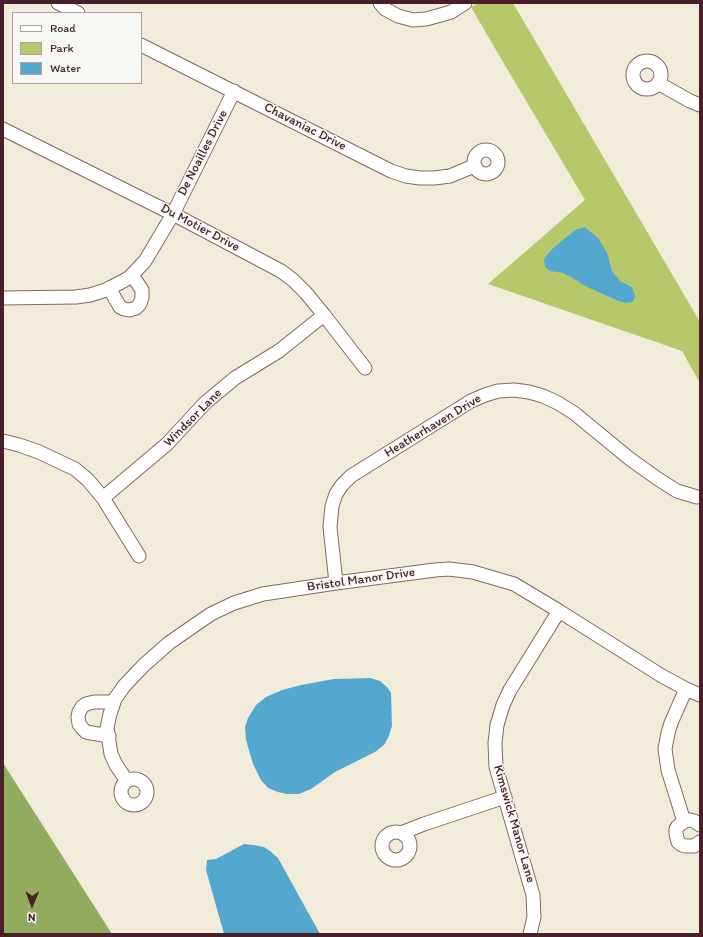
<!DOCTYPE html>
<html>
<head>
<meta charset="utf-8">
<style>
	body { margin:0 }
	#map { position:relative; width:703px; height:937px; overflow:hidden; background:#f1ecda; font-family:Itim,sans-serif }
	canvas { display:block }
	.frame { position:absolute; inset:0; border:4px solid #4a1f2b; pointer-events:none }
	.legend { position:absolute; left:12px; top:12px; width:130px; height:72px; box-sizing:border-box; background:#f6f6f2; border:1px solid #b1a0a2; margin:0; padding:5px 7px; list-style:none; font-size:12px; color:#4a1f2b }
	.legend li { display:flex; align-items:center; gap:8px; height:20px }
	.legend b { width:20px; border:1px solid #b1a0a2 }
	.north { position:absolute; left:12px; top:885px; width:40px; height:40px; -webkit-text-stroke:3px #f6f6f2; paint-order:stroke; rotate:181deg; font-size:11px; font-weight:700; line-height:16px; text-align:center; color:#4a1f2b }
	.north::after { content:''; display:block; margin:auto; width:14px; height:18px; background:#4a1f2b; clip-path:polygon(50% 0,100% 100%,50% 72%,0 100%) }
</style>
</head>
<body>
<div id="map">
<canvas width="703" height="937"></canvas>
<div class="frame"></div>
<ul class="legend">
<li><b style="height:5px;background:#fff"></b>Road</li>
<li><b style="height:11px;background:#b7c86b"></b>Park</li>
<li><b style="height:11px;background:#54a8d0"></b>Water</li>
</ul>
<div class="north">N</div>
</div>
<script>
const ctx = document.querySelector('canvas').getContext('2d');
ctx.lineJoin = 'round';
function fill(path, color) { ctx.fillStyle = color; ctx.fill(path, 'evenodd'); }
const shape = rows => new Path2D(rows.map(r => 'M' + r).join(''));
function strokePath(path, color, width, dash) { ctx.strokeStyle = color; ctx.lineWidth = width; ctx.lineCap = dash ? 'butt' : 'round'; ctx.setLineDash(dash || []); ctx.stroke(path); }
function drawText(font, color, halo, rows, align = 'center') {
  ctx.font = font + ' Itim,sans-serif'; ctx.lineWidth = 3; ctx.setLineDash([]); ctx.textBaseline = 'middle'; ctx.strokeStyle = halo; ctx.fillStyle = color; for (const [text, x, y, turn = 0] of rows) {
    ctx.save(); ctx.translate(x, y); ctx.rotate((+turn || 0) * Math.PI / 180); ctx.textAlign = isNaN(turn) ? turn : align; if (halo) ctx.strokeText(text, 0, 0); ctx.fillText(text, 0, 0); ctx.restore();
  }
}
const green = shape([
	[479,3,513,3,700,322,700,383,682,351,488,284,585,200,503,62,471,7]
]);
const forest = shape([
	[3,763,112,934,3,934]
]);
const water = shape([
	[585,227,599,239,607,253,612,271,620,281,632,287,635,296,633,302,625,303,616,300,585,286,573,278,563,273,550,271,545,267,544,259,551,250,575,230],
	[370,678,380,681,387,687,391,693,392,726,388,738,384,745,375,752,335,772,311,789,299,794,287,794,278,792,268,788,261,780,253,764,246,740,245,727,248,718,256,705,266,697,282,690,301,685,334,679],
	[244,844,253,845,264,847,270,851,278,858,320,934,224,934,206,870,207,860,216,859]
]);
const minor = shape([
	[58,3,78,13],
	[380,3,385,9,398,16,413,20,426,19,437,16,451,12,465,3],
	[141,45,391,171,406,176,420,178,434,178,450,176,474,166],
	'633 75a14 14 0 1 1 28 0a14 14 0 1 1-28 0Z',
	[658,83,690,101,700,105],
	[3,129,173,214,281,271,293,280,306,293,324,315,365,368],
	'474 162a12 12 0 1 1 24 0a12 12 0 1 1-24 0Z',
	[109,288,120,307,124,309,129,310,136,308,139,305,141,301,142,297,142,290,132,275],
	[3,298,76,297,90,295,106,290,125,280,130,277,145,261,173,214,234,91],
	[3,441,19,445,39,452,75,469,88,480,103,498,139,556],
	[103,498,167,444,205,403,235,378,279,351,324,315],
	[336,583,330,527,332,506,336,494,342,485,351,476,471,401,485,395,498,391,514,390,529,392,543,396,558,403,574,413,630,459,658,479,677,491,697,497],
	[109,736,86,732,82,728,79,724,78,717,79,712,82,707,86,704,94,702,114,702],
	'121 792a13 13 0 1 1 26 0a13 13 0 1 1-26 0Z',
	[127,781,116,765,111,754,107,728,110,714,115,699,124,686,144,665,169,643,192,627,211,614,234,603,263,594,336,583,435,570,449,569,473,572,514,584,559,611,662,676,686,689,700,695],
	[685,821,682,815,668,770,665,749,668,733,671,723,686,689],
	[700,825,694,821,690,820,685,821,678,826,676,829,676,834,678,842,682,845,685,846,694,846,700,842],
	'382 846a14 14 0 1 1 28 0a14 14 0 1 1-28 0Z',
	[401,833,424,824,505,797],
	[530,934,534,917,533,895,496,767,495,743,497,725,503,705,510,690,559,611]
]);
const streetNames = [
	["Chavaniac Drive",305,127,27],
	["De Noailles Drive",203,153,-63],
	["Du Motier Drive",200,228,28],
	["Windsor Lane",193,418,-45],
	["Heatherhaven Drive",433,426,-31],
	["Bristol Manor Drive",361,580,-8],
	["Kimswick Manor Lane",514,824,74]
];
fill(green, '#b7c86b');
fill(forest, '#91ac5f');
fill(water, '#54a8d0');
strokePath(minor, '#846768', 15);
strokePath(minor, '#fff', 13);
drawText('13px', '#4a1f2b', '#f6f6f2', streetNames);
</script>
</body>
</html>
